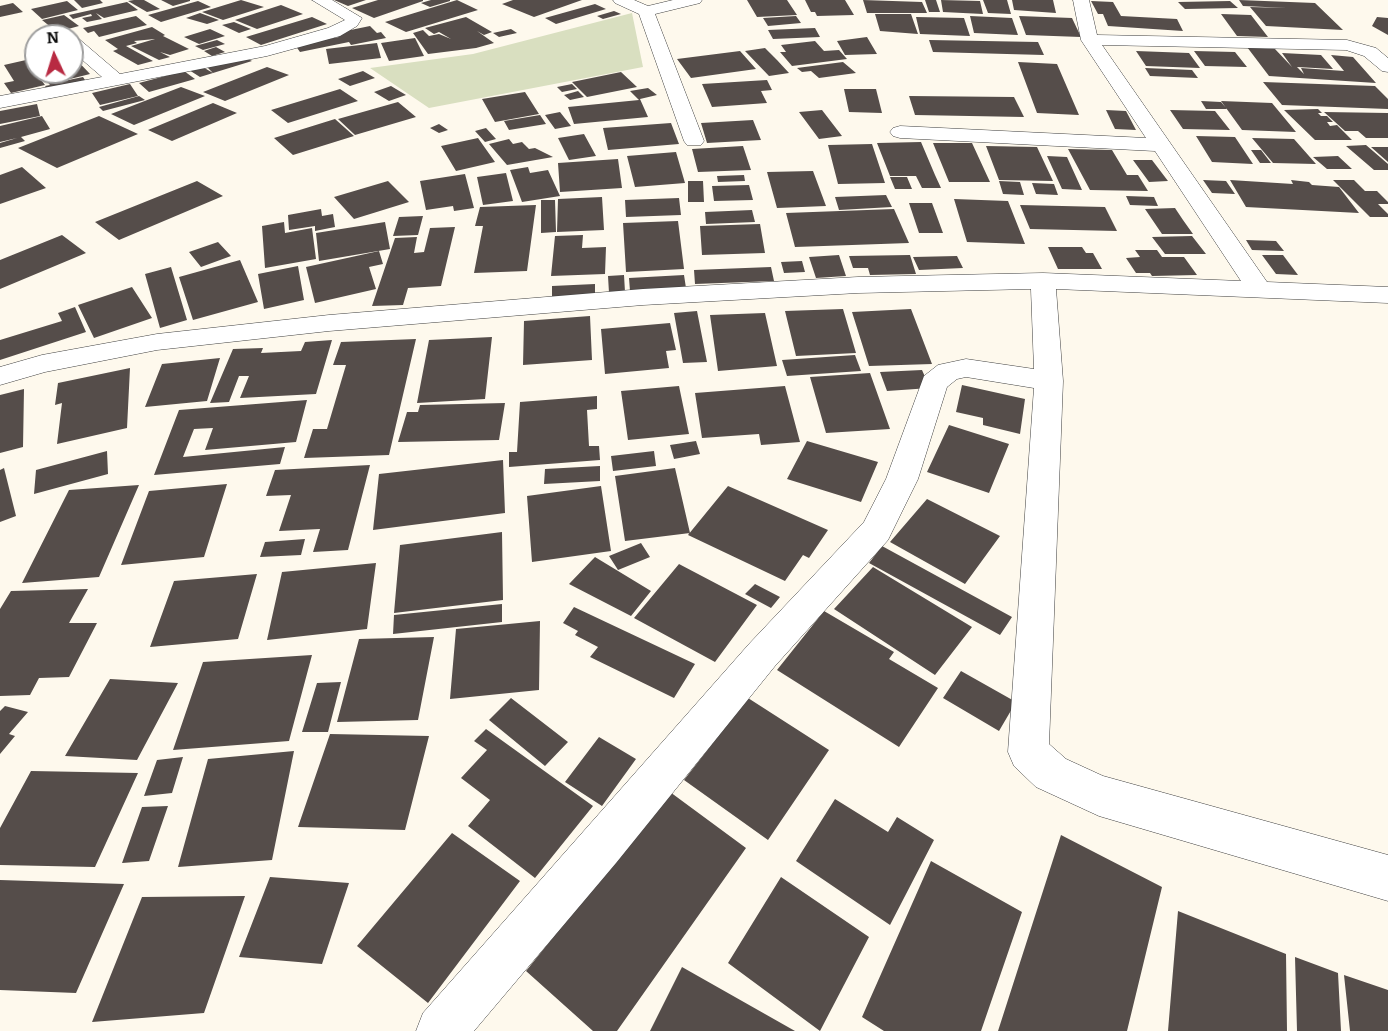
<!DOCTYPE html>
<html>
<head>
<meta charset="utf-8">
<style>
	body { margin:0 }
	#map { position:relative; width:1388px; height:1031px; overflow:hidden; background:#fef9ed; font-family:Bitter,serif }
	canvas { display:block }
	.north { position:absolute; left:24px; top:24px; width:60px; height:60px; box-sizing:border-box; background:#fff; border:2px solid #9e9e9e; border-radius:50%; rotate:356deg; font-size:16px; font-weight:700; line-height:24px; text-align:center; color:#0d0d0d }
	.north::after { content:''; display:block; margin:auto; width:21px; height:27px; background:#b82a42; clip-path:polygon(50% 0,100% 100%,50% 72%,0 100%) }
</style>
</head>
<body>
<div id="map">
<canvas width="1388" height="1031"></canvas>
<div class="north">N</div>
</div>
<script>
const ctx = document.querySelector('canvas').getContext('2d');
ctx.lineJoin = 'round';
function fill(path, color) { ctx.fillStyle = color; ctx.fill(path, 'evenodd'); }
const shape = rows => new Path2D(rows.map(r => 'M' + r).join(''));
function strokePath(path, color, width, dash) { ctx.strokeStyle = color; ctx.lineWidth = width; ctx.lineCap = dash ? 'butt' : 'round'; ctx.setLineDash(dash || []); ctx.stroke(path); }
const cemetery = shape([
	[632,13,643,67,429,108,370,68,473,54]
]);
const building = shape([
	[74,0,100,0,103,3,82,8],
	[134,0,144,0,160,9,147,12,128,1],
	[161,0,190,0,190,1,173,6],
	[241,0,264,7,223,20,202,12],
	[334,0,366,0,348,6],
	[378,0,423,0,423,1,374,18,352,8],
	[431,0,450,0,450,1,430,7,421,3],
	[457,0,478,10,406,32,385,22],
	[513,0,582,0,534,17,502,4],
	[747,0,787,0,797,15,757,17],
	[805,0,845,0,854,15,817,16,815,12,811,12],
	[863,0,922,2,927,13,867,13],
	[925,0,936,0,940,12,929,12],
	[941,0,980,1,983,14,943,12],
	[983,0,1007,0,1011,14,988,13],
	[1012,0,1053,0,1056,13,1014,10],
	[1239,0,1315,3,1343,30,1266,26,1250,7,1287,8,1243,6],
	[67,1,78,10,42,19,31,9],
	[198,1,211,7,161,22,148,15],
	[1091,1,1113,2,1121,16,1177,19,1183,31,1108,26,1103,14,1098,14],
	[1230,1,1238,8,1185,9,1178,2],
	[127,2,138,10,104,18,96,13,102,19,87,22,82,18,92,16,91,14,73,19,69,15],
	[13,3,23,12,0,17,0,6],
	[595,4,606,9,556,24,545,18],
	[281,5,303,14,257,29,235,20],
	[614,11,621,14,603,19,597,16],
	[200,13,219,20,207,24,186,18],
	[875,14,911,14,918,34,880,31],
	[1221,14,1251,15,1268,37,1237,36],
	[64,15,79,26,57,32,42,20],
	[136,16,147,25,99,37,94,31,88,33,83,28],
	[796,16,801,23,768,26,763,18],
	[970,16,1012,18,1018,35,974,33],
	[1019,16,1072,18,1081,37,1026,35],
	[312,17,327,24,261,45,246,37],
	[466,17,492,32,484,35,477,31,494,43,476,48,428,54,413,33,423,30,429,36,439,34,451,39,439,32,434,34,425,28],
	[916,17,964,18,970,36,920,34],
	[1377,17,1388,18,1388,35,1372,26],
	[234,22,251,29,239,33,222,25],
	[370,26,377,33,381,32,386,38,351,45,349,42,300,52,295,45,339,37,336,33],
	[152,27,165,35,163,36,189,49,170,55,160,52,170,57,159,60,131,46,155,39,134,41,137,43,126,46,153,61,138,65,113,51,118,49,105,40],
	[815,28,820,37,773,39,768,30],
	[210,29,225,36,199,44,184,37],
	[511,29,517,33,499,37,493,33],
	[867,37,877,54,845,55,837,41],
	[415,38,424,56,389,61,381,43],
	[217,40,225,44,203,50,195,46],
	[929,40,1038,42,1044,55,933,52],
	[815,41,824,51,839,50,847,59,792,66,780,52,786,52,781,45],
	[377,43,381,58,329,64,326,49],
	[216,47,225,52,212,56,204,51],
	[1247,47,1275,49,1292,67,1282,53,1321,55,1333,69,1297,67,1304,74,1301,68,1344,71,1331,55,1353,57,1376,83,1269,76],
	[765,48,777,60,789,73,769,76,745,51],
	[740,51,756,69,691,78,677,59],
	[1136,51,1189,53,1200,68,1146,66],
	[1194,51,1235,52,1247,67,1205,66],
	[72,55,90,74,54,83,83,77,85,80,47,89,45,86,50,85,39,72,72,72],
	[244,57,252,61,213,73,207,67],
	[26,60,45,85,11,93,4,83,14,81,4,65],
	[843,62,856,73,819,78,811,71,802,72,797,68],
	[1018,62,1057,64,1079,115,1037,113],
	[201,66,213,73,200,77,189,70],
	[267,67,289,75,225,101,203,92],
	[1145,68,1192,70,1198,78,1150,76],
	[184,71,195,79,149,92,139,83],
	[363,71,375,78,350,86,338,79],
	[621,72,637,87,587,97,572,82],
	[767,80,772,90,761,91,767,103,712,107,702,84],
	[1263,82,1375,86,1388,99,1388,109,1282,105],
	[130,84,138,96,100,105,92,93],
	[572,84,577,89,562,92,557,87],
	[391,86,406,95,389,101,374,92],
	[181,87,205,96,134,125,111,114],
	[648,88,657,95,640,99,648,117,574,124,568,107,639,100,630,91],
	[340,89,358,101,288,123,271,110],
	[844,89,876,89,882,113,849,112],
	[578,91,584,97,570,100,564,95],
	[525,92,539,114,495,122,482,99],
	[139,96,145,100,103,111,99,107],
	[909,96,1014,97,1024,117,915,115],
	[1201,101,1221,102,1227,109,1206,109],
	[1221,101,1272,103,1296,132,1242,130],
	[398,102,416,117,355,135,338,119],
	[213,103,237,113,172,141,148,130],
	[37,104,40,116,0,124,0,111],
	[1318,109,1322,113,1318,113,1321,116,1327,116,1333,122,1327,122,1330,126,1337,125,1352,140,1315,140,1284,110],
	[822,110,842,136,819,139,799,112],
	[1106,110,1126,111,1136,130,1115,129],
	[1170,110,1215,111,1230,130,1183,129],
	[560,112,571,126,555,129,545,115],
	[1324,112,1388,113,1388,138,1366,138,1358,131,1345,131],
	[540,115,546,124,509,130,504,121],
	[42,116,50,129,21,137,25,141,0,148,0,143,17,138,0,142,0,126],
	[99,116,138,134,57,168,18,148],
	[335,119,354,136,293,155,274,138],
	[753,120,761,140,707,143,701,123],
	[671,123,679,144,608,150,603,128],
	[439,124,448,130,439,133,430,128],
	[486,128,496,139,485,142,475,131],
	[584,134,596,156,569,160,558,138],
	[1196,136,1235,137,1253,164,1212,162],
	[478,138,495,162,456,171,441,146],
	[1252,138,1294,139,1316,164,1273,163],
	[509,139,513,144,522,142,529,149,535,148,553,157,507,165,489,144],
	[921,142,935,175,941,188,922,188,916,176,890,176,877,143],
	[933,143,972,143,990,182,949,182],
	[872,144,885,183,838,184,828,145],
	[1366,145,1388,164,1388,170,1374,170,1346,146],
	[743,146,751,170,698,172,692,149],
	[986,146,1037,147,1053,181,999,180],
	[1371,147,1388,147,1388,162],
	[1068,149,1112,150,1127,175,1138,175,1148,191,1090,190],
	[1251,150,1261,150,1271,163,1260,163],
	[676,152,685,183,635,187,627,156],
	[1047,156,1067,157,1082,190,1062,189],
	[1338,156,1352,169,1327,169,1313,157],
	[618,159,622,188,560,192,558,163],
	[1133,160,1152,160,1168,181,1149,182],
	[22,167,46,188,0,204,0,175],
	[528,167,530,173,548,170,560,196,522,202,510,170],
	[813,171,826,206,777,208,767,172],
	[506,173,513,201,483,205,477,177],
	[465,174,474,208,454,211,453,206,426,210,420,181],
	[744,175,745,181,718,182,717,176],
	[890,177,907,177,912,189,895,189],
	[1203,180,1226,181,1235,194,1212,193],
	[1230,180,1293,184,1291,180,1309,182,1312,185,1339,187,1359,213,1246,207],
	[1333,180,1354,180,1365,191,1377,191,1388,202,1388,204,1378,204,1388,214,1388,217,1370,217],
	[197,181,223,196,119,240,95,222],
	[388,181,409,202,354,219,334,197],
	[688,181,703,181,704,202,688,202],
	[999,181,1020,182,1024,195,1003,194],
	[1032,183,1054,184,1058,195,1036,194],
	[749,185,753,200,714,201,712,186],
	[886,195,892,207,839,210,835,197],
	[1126,196,1154,197,1158,206,1130,205],
	[602,197,604,230,557,232,558,199],
	[679,198,681,215,626,217,625,200],
	[954,199,1008,201,1025,244,967,242],
	[541,200,555,200,556,232,541,233],
	[909,203,932,203,943,233,919,233],
	[536,205,527,271,474,273,483,226,475,226,480,207],
	[1020,205,1105,207,1117,231,1030,229],
	[1175,208,1183,220,1193,234,1162,234,1145,209],
	[321,209,322,216,333,214,335,227,315,231,315,226,289,230,288,215],
	[894,209,909,243,795,247,786,213],
	[752,210,755,222,706,224,705,212],
	[423,216,418,235,393,236,399,217],
	[678,221,684,269,626,272,623,223],
	[284,222,285,233,312,228,316,259,265,268,262,226],
	[385,222,390,249,319,261,316,233],
	[760,224,765,253,702,255,700,226],
	[455,227,441,286,408,288,403,305,372,306,395,238,417,237,414,253,424,252,430,228],
	[62,235,86,253,0,289,0,260],
	[583,235,582,248,606,247,605,274,551,276,555,236],
	[1192,236,1206,254,1165,254,1152,237],
	[1246,240,1276,241,1284,251,1252,250],
	[218,242,231,256,201,267,189,252],
	[1048,247,1082,247,1086,253,1093,253,1102,269,1058,269],
	[1135,250,1157,250,1162,257,1184,257,1197,275,1152,276,1150,273,1136,273,1126,258,1140,257],
	[379,251,383,264,369,267,376,289,315,303,306,267],
	[839,255,846,276,816,278,809,257],
	[910,255,916,274,870,275,868,268,853,268,849,256],
	[1262,255,1283,255,1298,275,1276,274],
	[957,256,963,268,919,270,913,257],
	[240,260,258,302,193,320,179,277],
	[802,261,805,272,784,273,781,262],
	[298,266,304,300,264,309,258,274],
	[171,267,187,320,160,328,145,274],
	[771,267,774,281,695,284,694,270],
	[624,275,625,292,609,293,608,276],
	[684,275,686,288,630,291,629,278],
	[595,284,595,295,552,298,552,286],
	[132,287,152,318,94,338,78,305],
	[75,307,86,332,0,360,0,340,62,321,58,313],
	[843,309,856,353,796,356,785,311],
	[911,309,932,364,869,366,852,312],
	[697,311,707,362,683,363,674,313],
	[765,313,777,366,718,371,710,315],
	[590,316,592,360,523,365,524,321],
	[670,323,676,350,666,351,669,368,605,374,601,329],
	[492,337,485,399,417,403,429,340],
	[416,339,389,455,304,458,313,429,327,429,346,365,333,365,341,342],
	[332,340,316,394,240,398,249,376,239,376,229,402,210,403,233,349,263,348,261,353,301,351,305,342],
	[855,355,861,371,787,376,782,360],
	[220,358,207,401,145,407,162,364],
	[130,368,127,428,57,444,62,403,55,405,58,383],
	[922,370,930,388,887,391,880,372],
	[870,373,890,429,826,433,810,377],
	[962,385,1025,399,1020,434,983,425,983,418,956,412],
	[679,386,689,434,628,440,621,391],
	[785,386,800,442,761,445,759,434,702,438,695,393],
	[24,389,23,447,0,453,0,395],
	[597,396,597,409,587,410,589,446,599,446,600,460,509,467,509,452,517,452,520,402],
	[307,400,296,442,205,450,213,428,194,429,183,457,285,447,280,464,154,475,179,410],
	[505,403,499,440,398,442,407,412,418,412,420,405],
	[949,425,1009,444,989,493,927,472],
	[696,441,700,454,674,459,670,445],
	[807,441,878,462,861,502,787,479],
	[107,451,108,474,34,494,36,470],
	[654,451,656,466,613,471,611,456],
	[503,460,505,513,373,530,379,474],
	[370,465,348,550,313,552,320,529,279,531,291,495,266,496,275,470],
	[600,466,600,481,544,484,545,469],
	[4,468,16,516,0,522,0,470],
	[675,468,690,533,625,541,615,476],
	[227,484,204,557,121,565,149,491],
	[139,485,99,577,22,583,69,490],
	[601,486,611,551,532,562,527,496],
	[728,486,828,530,809,558,803,555,785,581,688,535],
	[927,499,1000,536,965,584,890,542],
	[502,532,503,600,394,613,400,545],
	[305,539,301,555,260,557,265,542],
	[641,543,650,557,618,570,609,556],
	[882,546,1012,617,1000,635,869,563],
	[595,557,651,591,631,616,569,584],
	[376,563,367,629,267,640,282,572],
	[679,564,757,605,715,662,634,618],
	[873,567,972,627,935,675,834,609],
	[257,574,238,639,150,647,174,581],
	[755,584,780,597,771,608,745,594],
	[88,589,69,623,97,623,69,677,39,678,30,695,0,696,0,609,11,591],
	[502,604,502,622,393,634,394,615],
	[574,607,695,664,674,698,590,657,598,647,575,635,578,631,563,623],
	[824,611,894,652,889,659,938,688,899,747,777,670],
	[540,621,539,690,450,699,456,629],
	[434,637,418,720,337,722,359,639],
	[312,655,289,741,173,750,203,662],
	[961,671,1016,702,999,731,943,698],
	[110,679,178,683,137,760,65,756],
	[341,682,328,732,302,732,317,683],
	[511,698,568,742,545,766,489,720],
	[748,698,829,750,768,840,684,780],
	[5,706,28,712,9,734,15,736,0,754,0,711],
	[486,729,593,806,535,878,468,826,490,800,461,778,487,750,474,741],
	[330,734,429,736,405,830,298,827],
	[599,737,636,759,602,806,565,782],
	[294,751,272,860,178,867,208,759],
	[183,757,172,793,144,796,157,760],
	[31,771,138,773,95,867,0,865,0,828],
	[670,792,746,848,617,1031,593,1031,526,971],
	[835,799,888,832,897,817,934,840,890,925,796,861],
	[168,806,149,861,122,863,142,807],
	[452,833,520,881,428,1003,357,946],
	[1061,835,1162,887,1127,1031,998,1031],
	[931,861,1022,912,981,1031,884,1031,862,1017],
	[270,877,349,883,322,964,239,957],
	[781,877,869,937,820,1031,728,963],
	[0,880,124,884,76,993,0,990],
	[245,896,204,1013,92,1022,142,897],
	[1178,911,1286,954,1287,1031,1168,1031],
	[1295,957,1338,973,1341,1031,1297,1031],
	[682,967,795,1031,650,1031],
	[1344,975,1388,990,1388,1031,1350,1031]
]);
const minor = shape([
	[312,0,332,0,362,18,357,26,340,36,267,56,0,108,0,96,102,77,72,51,72,38,79,39,120,74,265,46,328,28,345,20,312,0],
	[613,0,634,0,648,6,673,0,702,0,700,3,655,14,704,141,701,145,687,145,684,141,639,14,615,3,613,0],
	[1073,0,1089,0,1097,35,1347,40,1376,48,1388,58,1388,72,1382,71,1364,56,1346,50,1102,45,1267,282,1388,287,1388,303,1056,289,1063,381,1049,744,1066,759,1103,776,1388,855,1388,901,1099,816,1036,787,1014,766,1008,752,1034,388,966,377,957,379,947,387,918,479,888,540,775,666,616,863,474,1031,416,1031,423,1013,749,644,864,522,886,479,924,376,938,365,966,359,1034,369,1031,289,858,293,643,305,329,331,157,350,45,372,0,385,0,367,42,355,157,334,329,315,643,289,858,277,1043,273,1241,281,1155,151,900,138,893,136,890,132,893,128,900,126,1146,138,1081,40,1073,0]
]);
fill(cemetery, '#d9dfc0');
fill(building, '#554d4a');
strokePath(minor, '#404040', 1);
fill(minor, '#fff');
</script>
</body>
</html>
